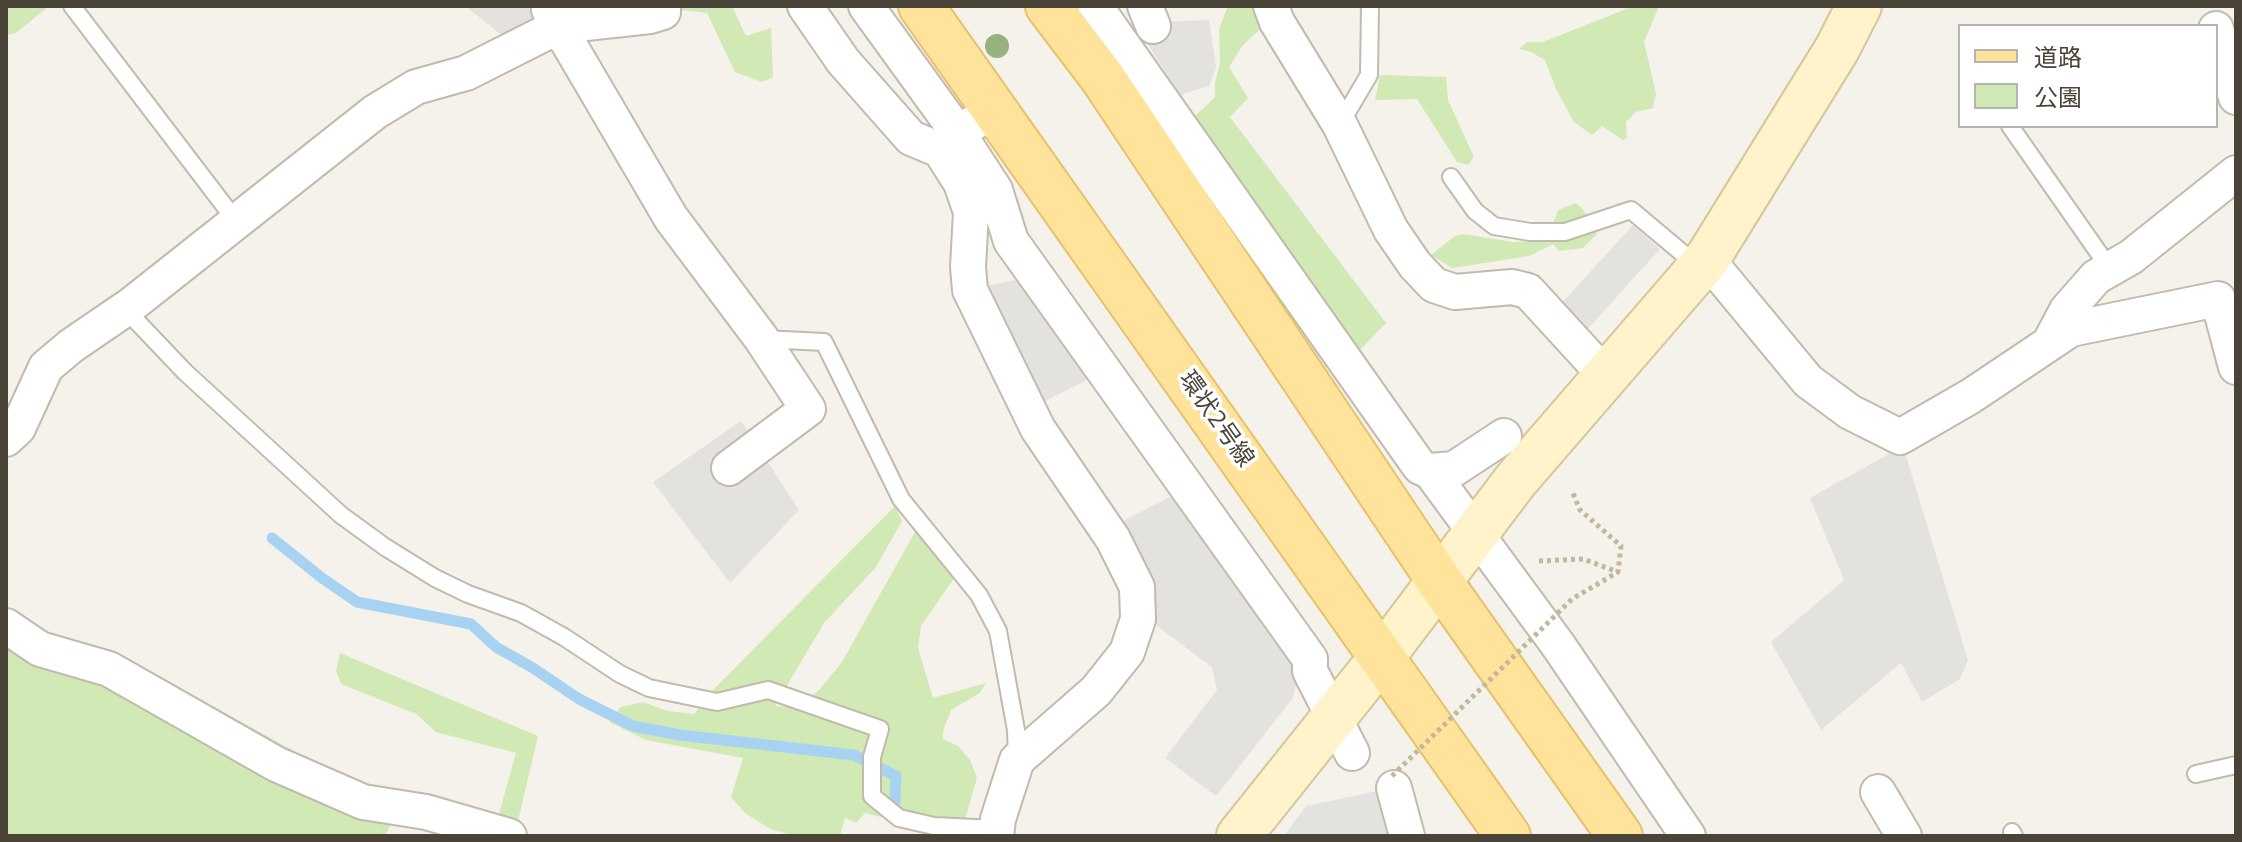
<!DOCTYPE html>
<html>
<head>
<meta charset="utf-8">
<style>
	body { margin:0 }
	#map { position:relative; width:2242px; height:842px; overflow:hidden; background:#f5f2eb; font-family:"Nunito Sans","Noto Sans JP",sans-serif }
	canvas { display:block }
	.frame { position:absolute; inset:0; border:8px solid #4a4338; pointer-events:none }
	.legend { position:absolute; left:1958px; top:24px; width:260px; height:104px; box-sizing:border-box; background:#fff; border:2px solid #b7b4af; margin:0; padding:10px 14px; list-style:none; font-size:24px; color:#4a4338 }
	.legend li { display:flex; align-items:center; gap:16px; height:40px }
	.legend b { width:40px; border:2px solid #b7b4af }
</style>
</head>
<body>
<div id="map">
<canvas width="2242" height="842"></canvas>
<div class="frame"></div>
<ul class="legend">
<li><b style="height:10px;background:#ffe39b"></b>道路</li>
<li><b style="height:22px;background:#d1e9b4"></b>公園</li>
</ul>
</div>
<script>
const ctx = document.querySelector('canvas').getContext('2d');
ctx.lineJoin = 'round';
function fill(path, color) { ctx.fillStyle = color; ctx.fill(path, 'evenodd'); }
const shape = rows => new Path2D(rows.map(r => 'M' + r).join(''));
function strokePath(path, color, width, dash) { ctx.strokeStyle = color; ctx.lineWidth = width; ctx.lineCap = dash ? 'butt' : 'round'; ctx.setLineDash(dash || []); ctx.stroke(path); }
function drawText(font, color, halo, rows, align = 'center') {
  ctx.font = font + ' "Nunito Sans","Noto Sans JP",sans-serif'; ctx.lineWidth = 7; ctx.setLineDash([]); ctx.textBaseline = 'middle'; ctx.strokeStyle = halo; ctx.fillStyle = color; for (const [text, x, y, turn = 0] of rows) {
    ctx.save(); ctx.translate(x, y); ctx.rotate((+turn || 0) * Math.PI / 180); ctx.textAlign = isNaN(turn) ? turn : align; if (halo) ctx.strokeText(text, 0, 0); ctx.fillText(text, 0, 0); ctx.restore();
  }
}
const industrial = shape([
	[465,6,532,6,534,27,508,40]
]);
const green = shape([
	[6,6,49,6,16,33,6,35],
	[679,6,732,6,746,36,771,28,773,77,762,82,735,72,707,13,681,10],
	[1228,6,1263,6,1268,22,1243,45,1229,67,1248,98,1230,117,1386,323,1358,352,1193,118,1215,97,1215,83,1220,63,1219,29],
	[1634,6,1659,6,1644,42,1656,94,1653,108,1636,112,1626,122,1627,138,1623,140,1602,126,1592,135,1574,122,1556,89,1545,60,1531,52,1519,49,1527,42,1543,42],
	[1380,75,1446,77,1448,100,1474,157,1468,165,1457,162,1417,99,1375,100],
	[1576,203,1582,208,1597,234,1583,248,1559,251,1553,244,1529,256,1452,268,1431,255,1455,236,1463,234,1513,242,1537,241,1548,236,1558,210],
	[895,506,902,521,876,567,824,623,775,706,798,707,819,690,842,662,920,523,957,574,921,626,918,648,933,698,986,683,980,693,951,710,943,731,943,739,958,746,970,760,977,778,965,819,953,831,904,823,865,813,856,823,845,818,840,836,795,836,770,829,745,813,731,797,743,758,646,740,609,722,621,707,643,702,667,711,694,714,710,693],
	[6,642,101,656,159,676,365,791,411,821,391,824,385,836,6,836],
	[340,653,538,736,517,825,499,814,516,753,436,732,416,714,341,684,336,671]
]);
const parking = shape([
	[1209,20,1216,67,1209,86,1180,95,1143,37,1164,22],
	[1633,225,1660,249,1585,332,1558,307],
	[1020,279,1091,378,1037,405,977,288],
	[741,421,799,510,730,583,653,482],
	[1903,446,1968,660,1960,679,1922,702,1901,663,1821,730,1771,642,1844,580,1810,498],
	[1180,492,1297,659,1298,676,1293,698,1216,796,1165,758,1217,690,1212,667,1153,623,1141,557,1123,521],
	[1382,790,1396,836,1284,836,1306,806]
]);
const stream = shape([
	[272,538,322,578,357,602,471,624,496,647,533,668,579,699,633,726,680,735,854,755,896,776,895,802]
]);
const path = shape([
	[1539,561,1583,559,1618,572,1621,546,1580,510,1572,491]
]);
const lane = shape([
	[72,6,236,221],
	[1340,124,1369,75,1370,6],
	[2010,126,2110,269],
	[1451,177,1475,211,1494,226,1530,232,1565,232,1631,210,1699,267],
	[125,309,185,372,341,515,385,547,435,578,468,594,521,613,564,637,620,674,649,688,717,702,768,690,880,729,872,757,872,796,899,818,934,826,997,829],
	[763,339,824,342,901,499,979,595,998,631,1016,730,1017,758],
	[2196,774,2236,765],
	[2012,832,2014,836]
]);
const street = shape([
	[805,6,843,61,911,138,940,150],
	[866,6,958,133,995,190,1011,241,1310,659,1310,671,1352,753],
	[1095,6,1420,467,1430,471,1454,469,1504,436],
	[1145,6,1153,26],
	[1271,6,1277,22,1340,125,1391,230,1415,265,1434,285,1455,292,1512,287,1528,291,1606,376],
	[549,10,671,218,761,338,808,409,729,468],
	[2216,29,2236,97],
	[975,122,958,133,940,150,961,183,971,212,968,267,970,290,1038,429,1113,539,1137,587,1138,619,1127,652,1096,691,1017,760,998,819,996,836],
	[1707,259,1808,381,1850,412,1900,437,1971,396,2071,329,2218,299,2236,367],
	[2050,342,2067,310,2096,277,2131,257,2236,173],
	[6,439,18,428,46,367,71,346,131,305,375,112,416,87,466,73,559,26,650,16,663,12,663,6],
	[1430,471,1558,645,1688,836],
	[6,626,40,649,109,669,276,764,363,802,426,812,509,836],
	[1394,788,1407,836],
	[1878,792,1904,836]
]);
const secondary = shape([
	[1239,836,1382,657,1516,480,1707,259,1837,49,1859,6]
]);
const primary = shape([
	[921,6,1508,836],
	[1048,6,1102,77,1440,582,1620,836]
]);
const pathBridge = shape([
	[1392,776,1572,599,1618,572]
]);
const trees = [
	[997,46]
];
const streetNames = [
	["環状2号線",1215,420,55]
];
fill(industrial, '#e5e1dc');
fill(green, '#d1e9b4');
fill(parking, '#e4e2df');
strokePath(stream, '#a8d2f1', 11);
strokePath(lane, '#c1baad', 20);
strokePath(street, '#c1baad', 38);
strokePath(secondary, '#d5c79a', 48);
strokePath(primary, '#e5c269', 48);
strokePath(path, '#c3b79e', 5, [4, 4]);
strokePath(lane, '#fff', 16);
strokePath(street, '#fff', 34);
strokePath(secondary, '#fff3cb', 44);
strokePath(primary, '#ffe39b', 44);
strokePath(pathBridge, '#c3b79e', 5, [4, 4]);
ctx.fillStyle = '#96b281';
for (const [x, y] of trees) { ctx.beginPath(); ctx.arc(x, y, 12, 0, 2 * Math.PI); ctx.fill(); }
drawText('24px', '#4a4338', '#fff', streetNames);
</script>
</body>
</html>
